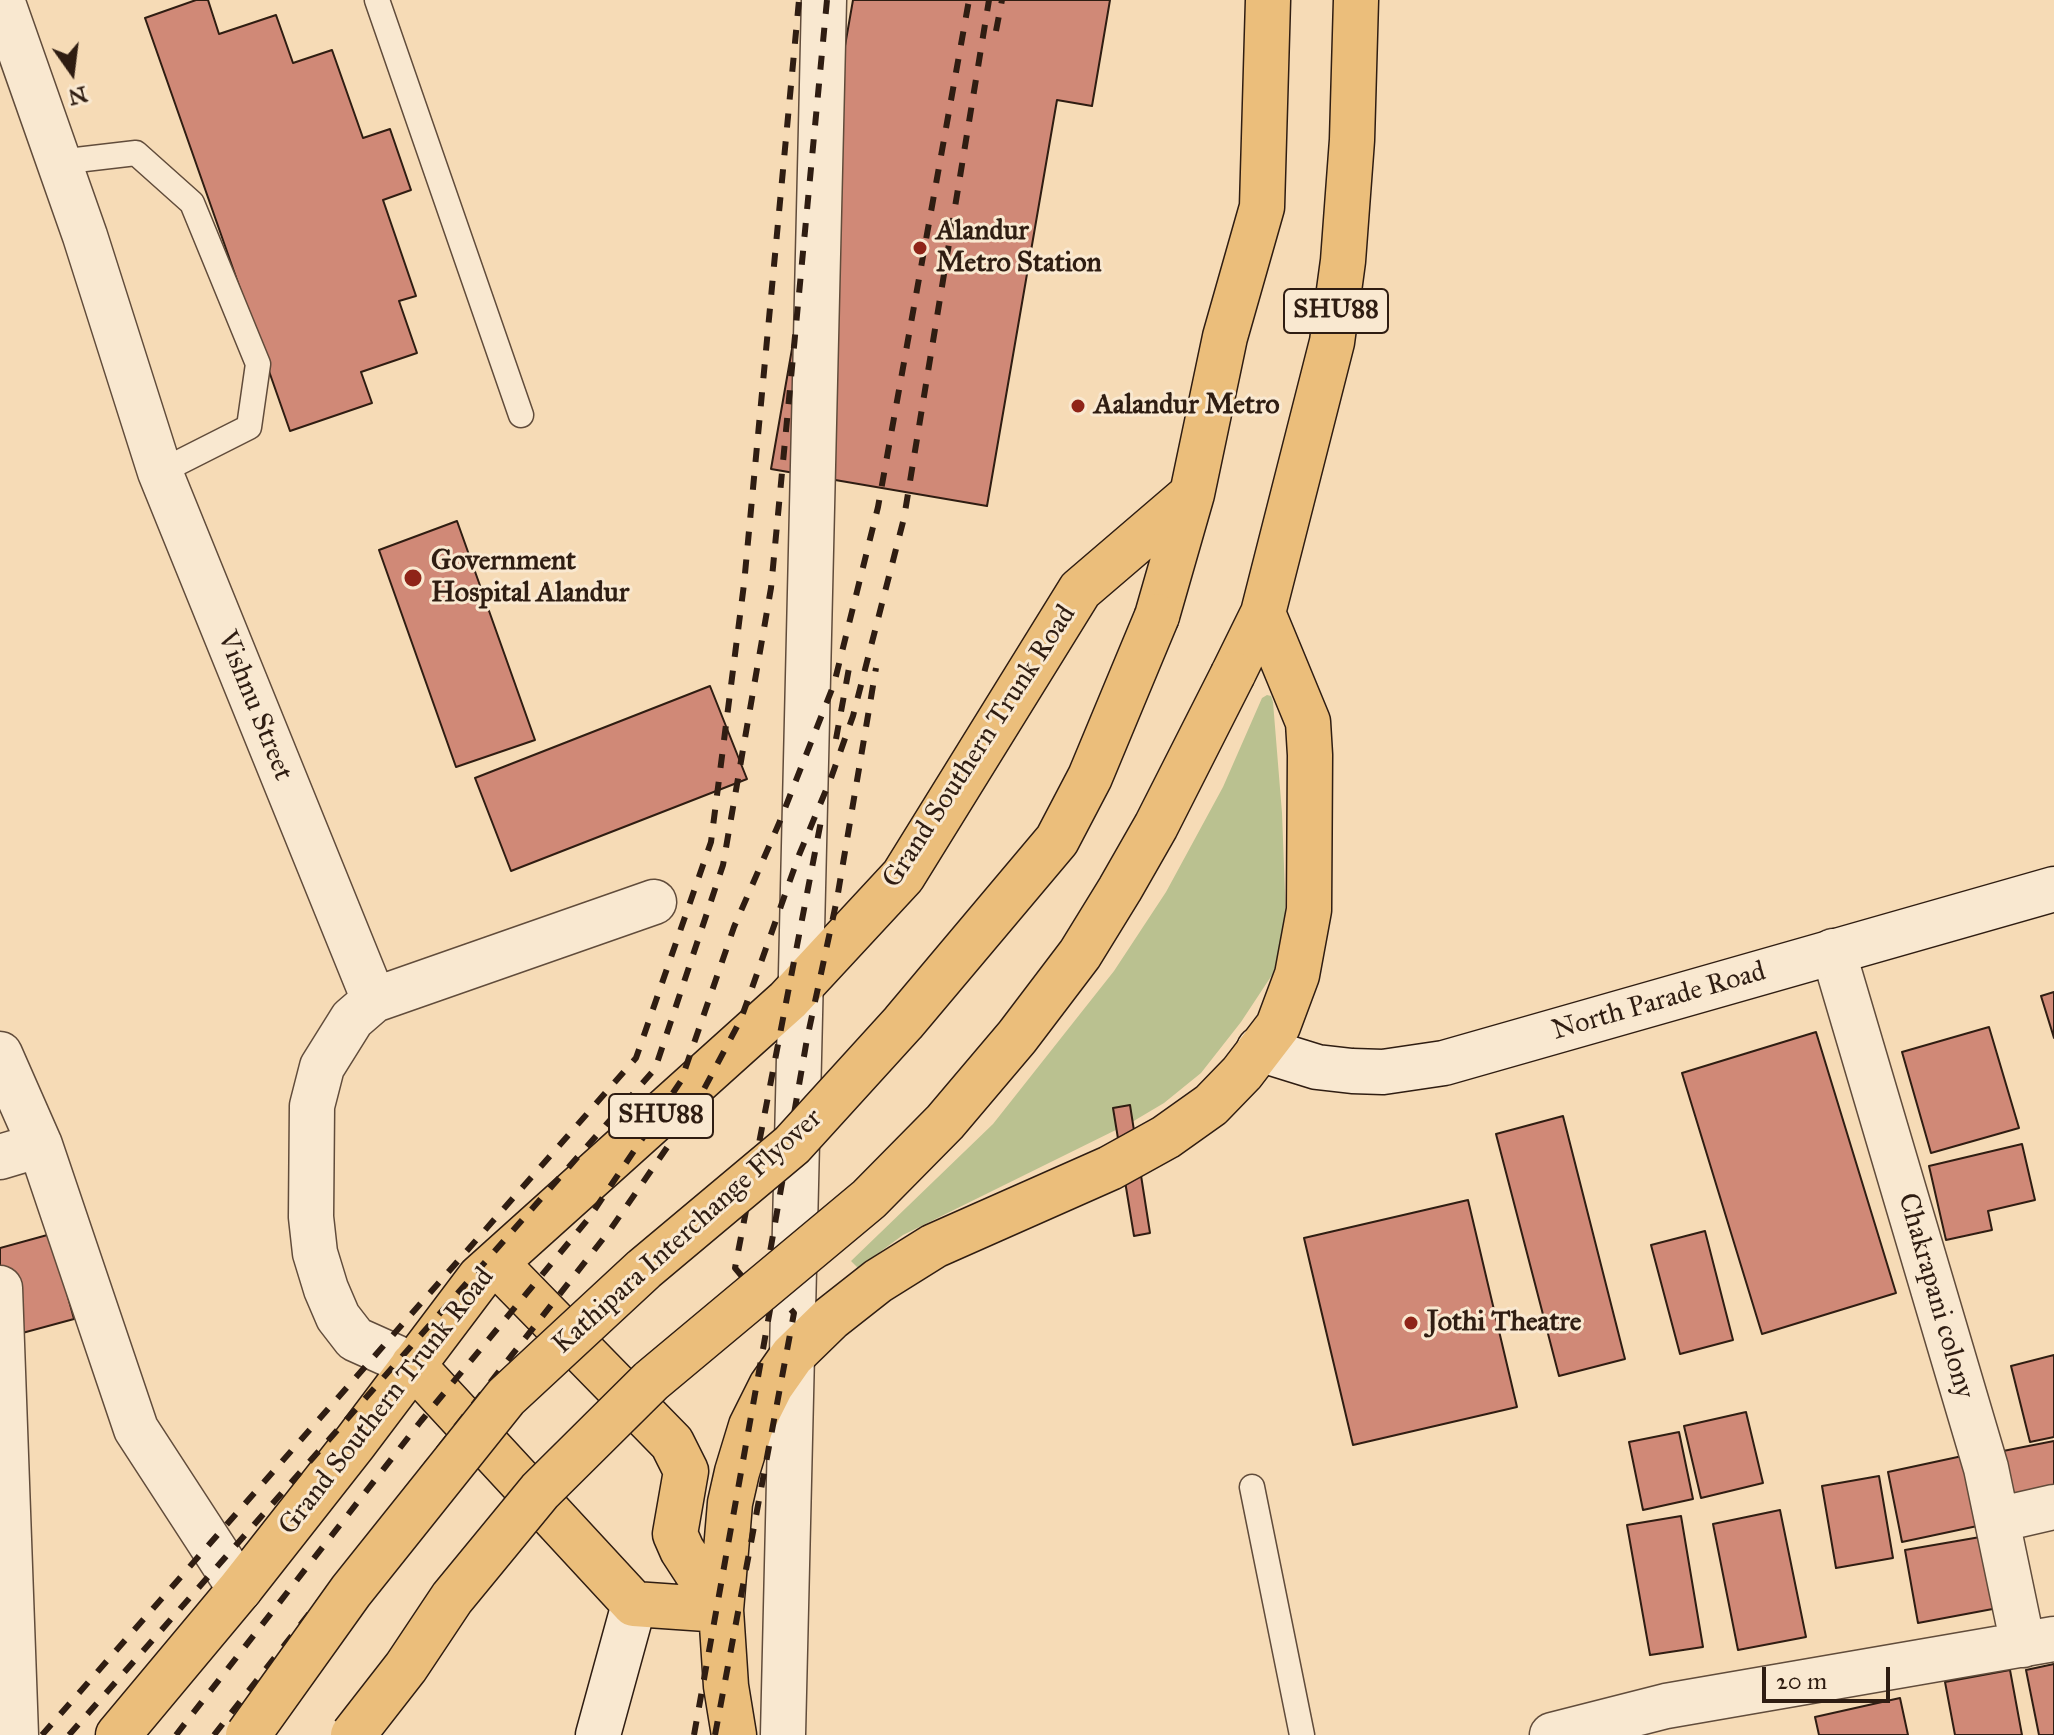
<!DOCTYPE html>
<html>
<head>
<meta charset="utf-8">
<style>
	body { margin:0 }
	#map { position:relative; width:2054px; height:1735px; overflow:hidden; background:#f6dbb6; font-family:"IM FELL Great Primer",serif }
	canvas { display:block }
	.north { position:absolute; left:32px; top:32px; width:80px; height:80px; -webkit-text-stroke:6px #f9e8d0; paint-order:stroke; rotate:166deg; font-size:22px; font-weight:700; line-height:32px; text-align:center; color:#2f1d12 }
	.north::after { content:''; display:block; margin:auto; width:28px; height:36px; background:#2f1d12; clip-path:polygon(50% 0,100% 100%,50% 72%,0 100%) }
	.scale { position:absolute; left:1762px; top:1667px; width:128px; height:36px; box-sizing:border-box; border:4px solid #2f1d12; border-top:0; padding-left:10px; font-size:24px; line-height:28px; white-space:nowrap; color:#2f1d12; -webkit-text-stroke:6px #f9e8d0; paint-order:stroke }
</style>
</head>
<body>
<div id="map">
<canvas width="2054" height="1735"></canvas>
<div class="north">N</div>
<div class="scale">20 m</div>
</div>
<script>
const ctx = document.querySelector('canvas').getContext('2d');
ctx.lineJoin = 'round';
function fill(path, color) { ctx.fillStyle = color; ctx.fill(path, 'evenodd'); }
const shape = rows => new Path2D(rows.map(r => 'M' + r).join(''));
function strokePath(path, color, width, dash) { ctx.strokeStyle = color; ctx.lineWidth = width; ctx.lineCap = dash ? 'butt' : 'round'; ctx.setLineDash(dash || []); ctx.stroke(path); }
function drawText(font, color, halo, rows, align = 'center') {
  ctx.font = font + ' "IM FELL Great Primer",serif'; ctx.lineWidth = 6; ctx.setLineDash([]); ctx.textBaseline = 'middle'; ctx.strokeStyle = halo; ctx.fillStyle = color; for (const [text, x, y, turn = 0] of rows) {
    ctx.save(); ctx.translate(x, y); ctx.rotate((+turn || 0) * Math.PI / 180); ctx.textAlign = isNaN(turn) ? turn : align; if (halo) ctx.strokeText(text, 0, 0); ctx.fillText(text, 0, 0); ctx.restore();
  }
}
const green = shape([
	[1267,695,1271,696,1273,702,1282,813,1286,920,1282,950,1272,975,1241,1022,1201,1073,1164,1103,1132,1122,903,1235,858,1268,851,1261,993,1124,1114,971,1166,892,1223,787,1262,698]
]);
const building = shape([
	[196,0,208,0,219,34,276,15,293,63,332,50,363,138,390,129,411,190,383,200,416,296,399,301,417,353,361,372,372,403,290,431,145,18,196,0],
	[853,0,1110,0,1092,106,1057,100,987,506,771,469,853,0],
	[457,521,535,740,456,767,379,550,457,521],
	[710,686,747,779,511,871,475,778,710,686],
	[2054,992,2054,1038,2041,996,2054,992],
	[1989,1027,2019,1128,1931,1153,1902,1052,1989,1027],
	[1816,1032,1896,1293,1762,1334,1682,1073,1816,1032],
	[1130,1105,1150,1233,1134,1236,1113,1108,1130,1105],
	[1563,1116,1625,1359,1559,1376,1496,1134,1563,1116],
	[2022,1144,2035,1200,1988,1211,1992,1230,1946,1240,1929,1166,2022,1144],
	[1468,1200,1517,1407,1353,1445,1304,1238,1468,1200],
	[1705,1231,1733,1340,1680,1354,1651,1245,1705,1231],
	[51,1234,74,1319,0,1339,0,1248,51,1234],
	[2054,1355,2054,1437,2030,1442,2011,1366,2054,1355],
	[1746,1412,1763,1483,1701,1498,1684,1426,1746,1412],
	[1679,1432,1693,1499,1643,1510,1629,1442,1679,1432],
	[2054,1441,2054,1494,2015,1503,2003,1451,2054,1441],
	[1967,1455,1982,1525,1902,1542,1888,1472,1967,1455],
	[1879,1476,1893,1558,1836,1568,1822,1486,1879,1476],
	[1780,1510,1806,1637,1738,1650,1713,1524,1780,1510],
	[1681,1516,1703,1647,1650,1655,1627,1525,1681,1516],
	[1986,1536,1998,1608,1918,1623,1905,1550,1986,1536],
	[2054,1664,2054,1735,2039,1735,2026,1670,2054,1664],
	[2010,1670,2022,1735,1955,1735,1945,1682,2010,1670],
	[1900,1698,1908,1735,1819,1735,1815,1717,1900,1698]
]);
const lane = shape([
	[377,0,521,415],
	[59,162,136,153,192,203,258,364,249,427,160,472],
	[1252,1487,1302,1735]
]);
const street = shape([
	[2,0,85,236,160,472,374,1000,352,1019,322,1067,312,1106,311,1217,315,1253,326,1289,338,1317,355,1339,413,1365],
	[1833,951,1986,1468,2023,1645],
	[374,1000,654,902],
	[0,1054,40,1145,136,1429,240,1589],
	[0,1157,40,1145],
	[0,1288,16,1735],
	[1997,1520,2054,1507],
	[783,1735,824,0],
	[1552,1735,1666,1706,2054,1639]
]);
const secondary = shape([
	[1259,1049,1317,1067,1352,1071,1383,1072,1444,1063,2054,889],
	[598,1735,634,1604]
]);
const primary = shape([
	[1157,616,1192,494,1225,337,1262,207,1268,0],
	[1233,674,1263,613,1332,342,1343,261,1352,140,1356,0],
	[496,1263,672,1443,686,1471,675,1534,682,1550,721,1610],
	[413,1365,634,1604,721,1610],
	[118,1735,240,1589,354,1444,480,1277,788,1000,903,876,1080,590,1192,494],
	[734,1735,726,1686,721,1610,730,1503,737,1472,751,1426,771,1386,792,1356,831,1318,878,1281,934,1246,1110,1168,1166,1137,1211,1105,1242,1073,1278,1026,1297,975,1309,910,1310,755,1308,722,1263,613]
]);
const rail = shape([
	[996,31,1002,0],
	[836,739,849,668],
	[42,1735,636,1058,711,842,744,584,799,0],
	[69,1735,655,1069,723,865,771,588,827,0],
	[176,1735,421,1421,589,1218,681,1081,734,927,780,821,834,684,878,507,969,0],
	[214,1735,610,1230,693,1110,741,1019,799,855,831,778,853,716,904,518,989,0],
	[694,1735,770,1310,735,1268,821,821],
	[715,1735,794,1313,765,1281,807,1039,837,899,876,668]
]);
const primaryBridge = shape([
	[248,1735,351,1591,506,1397,644,1269,792,1145,903,1023,1057,840,1090,777,1157,616],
	[353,1735,406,1667,452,1598,540,1491,651,1381,869,1199,945,1122,1017,1037,1080,954,1120,889,1156,826,1233,674]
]);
const markers = [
	[920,248,8,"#8f2418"],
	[1078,406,8,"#8f2418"],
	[413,578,10,"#8f2418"],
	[1411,1323,8,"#8f2418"]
];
const shields = [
	[1336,311,104],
	[661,1116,104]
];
const shieldNames = [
	["SHU88",1336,311],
	["SHU88",661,1116]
];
const poiNames = [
	["Alandur",936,232],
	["Metro Station",936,264],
	["Aalandur Metro",1094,406],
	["Government",431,562],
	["Hospital Alandur",431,594],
	["Jothi Theatre",1427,1323]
];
const streetNames = [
	["Vishnu Street",254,706,68],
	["Grand Southern Trunk Road",980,747,-57],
	["North Parade Road",1659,1002,-16],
	["Kathipara Interchange Flyover",688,1232,-42],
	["Chakrapani colony",1935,1296,74],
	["Grand Southern Trunk Road",387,1402,-52]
];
fill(green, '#bac190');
fill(building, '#d08977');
strokePath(building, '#2f1d12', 2);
strokePath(lane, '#614c3b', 27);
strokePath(street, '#614c3b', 47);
strokePath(secondary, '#2f1d12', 47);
strokePath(primary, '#2f1d12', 47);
strokePath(lane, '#f9e8d0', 24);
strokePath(street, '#f9e8d0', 44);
strokePath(secondary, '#f9e8d0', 44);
strokePath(primary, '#ebbe7b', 44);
strokePath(rail, '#2f1d12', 6, [14, 14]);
strokePath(primaryBridge, '#2f1d12', 47, []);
strokePath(primaryBridge, '#ebbe7b', 44);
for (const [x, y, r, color] of markers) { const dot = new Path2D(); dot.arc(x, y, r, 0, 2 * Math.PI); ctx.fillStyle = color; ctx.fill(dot); strokePath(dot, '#f9e8d0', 3); }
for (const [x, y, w] of shields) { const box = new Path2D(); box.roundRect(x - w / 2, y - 22, w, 44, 6); ctx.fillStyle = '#f9e8d0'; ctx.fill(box); strokePath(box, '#2f1d12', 2); }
drawText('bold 26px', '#2f1d12', null, shieldNames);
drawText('bold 28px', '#2f1d12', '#f9e8d0', poiNames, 'left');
drawText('28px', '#2f1d12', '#f9e8d0', streetNames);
</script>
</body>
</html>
